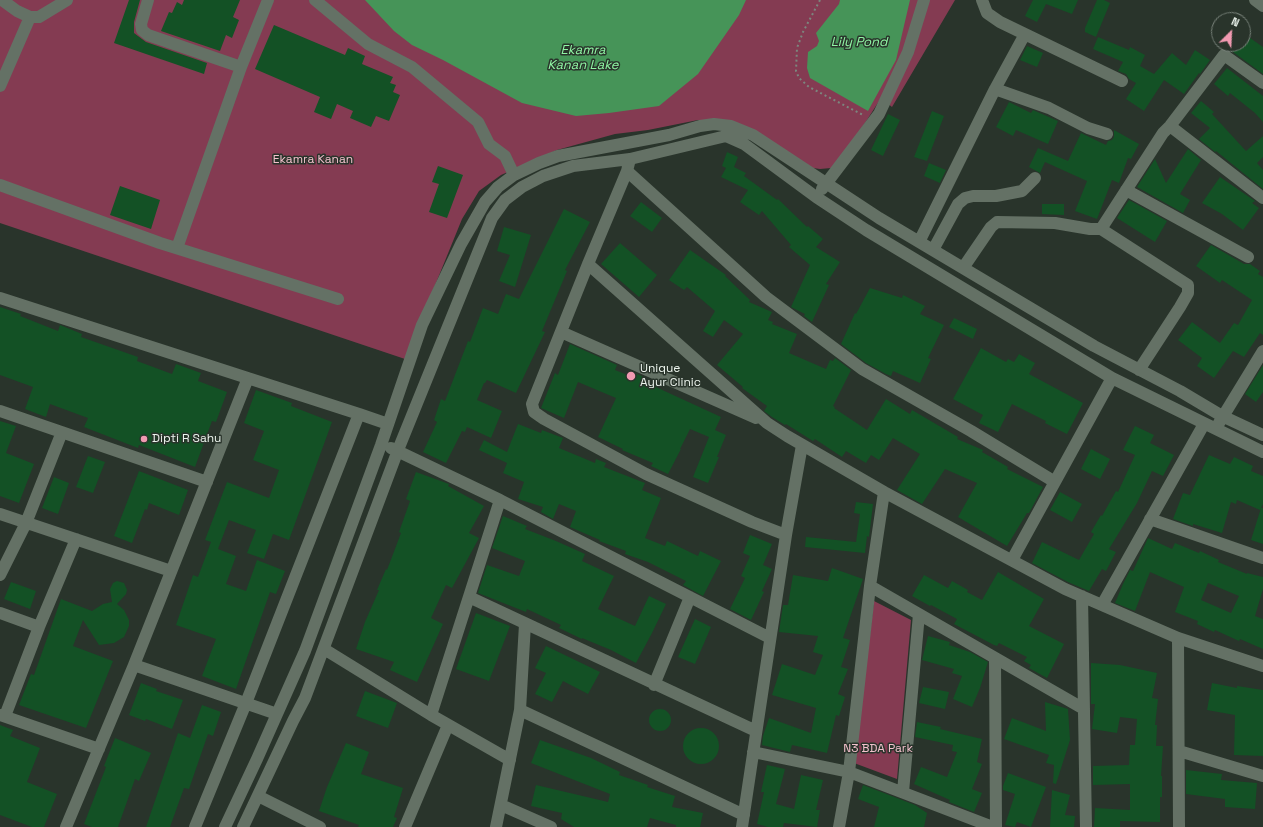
<!DOCTYPE html>
<html>
<head>
<meta charset="utf-8">
<style>
	body { margin:0 }
	#map { position:relative; width:1263px; height:827px; overflow:hidden; background:#29342b; font-family:"Space Grotesk",sans-serif }
	canvas { display:block }
	.north { position:absolute; left:1211px; top:12px; width:40px; height:40px; box-sizing:border-box; background:#29342b; border:1px solid #778179; border-radius:50%; rotate:24deg; font-size:11px; font-weight:700; line-height:16px; text-align:center; color:#ecf4ed }
	.north::after { content:''; display:block; margin:auto; width:14px; height:18px; background:#f19ab1; clip-path:polygon(50% 0,100% 100%,50% 72%,0 100%) }
</style>
</head>
<body>
<div id="map">
<canvas width="1263" height="827"></canvas>
<div class="north">N</div>
</div>
<script>
const ctx = document.querySelector('canvas').getContext('2d');
ctx.lineJoin = 'round';
function fill(path, color) { ctx.fillStyle = color; ctx.fill(path, 'evenodd'); }
const shape = rows => new Path2D(rows.map(r => 'M' + r).join(''));
function strokePath(path, color, width, dash) { ctx.strokeStyle = color; ctx.lineWidth = width; ctx.lineCap = dash ? 'butt' : 'round'; ctx.setLineDash(dash || []); ctx.stroke(path); }
function drawText(font, color, halo, rows, align = 'center') {
  ctx.font = font + ' "Space Grotesk",sans-serif'; ctx.lineWidth = 3; ctx.setLineDash([]); ctx.textBaseline = 'middle'; ctx.strokeStyle = halo; ctx.fillStyle = color; for (const [text, x, y, turn = 0] of rows) {
    ctx.save(); ctx.translate(x, y); ctx.rotate((+turn || 0) * Math.PI / 180); ctx.textAlign = isNaN(turn) ? turn : align; if (halo) ctx.strokeText(text, 0, 0); ctx.fillText(text, 0, 0); ctx.restore();
  }
}
const green = shape([
	[0,0,955,0,892,107,881,98,842,159,831,168,820,169,806,167,729,127,698,120,648,130,615,134,557,150,501,175,479,191,462,219,405,359,0,223],
	[874,601,911,620,897,779,854,763]
]);
const water = shape([
	[365,0,746,0,739,15,698,74,659,106,609,113,576,116,522,103,443,60,412,45,394,31],
	[840,0,910,0,896,60,868,111,810,78,807,68,808,52,817,46,819,41,816,33,839,4]
]);
const building = shape([
	[129,0,140,0,134,22,134,33,146,42,207,63,204,74,114,43],
	[184,0,240,0,233,17,239,20,232,38,226,35,220,51,161,31,169,12,172,13,177,2,182,5],
	[1033,0,1078,0,1072,14,1046,4,1037,22,1025,16],
	[1097,0,1104,0,1110,3,1096,37,1085,32,1085,28],
	[274,25,345,55,348,48,365,56,362,64,393,77,390,83,396,85,393,92,400,95,389,121,376,116,371,127,350,118,353,111,337,104,331,119,314,112,320,97,255,69],
	[1243,33,1263,47,1263,74,1229,49,1233,44,1243,44],
	[1098,37,1129,50,1130,47,1145,55,1140,66,1154,74,1172,53,1186,65,1195,50,1210,60,1200,74,1199,73,1184,94,1164,80,1144,111,1126,99,1136,83,1129,79,1126,74,1118,71,1123,62,1093,49],
	[1027,46,1043,53,1037,67,1020,60],
	[1227,68,1263,96,1263,122,1255,113,1230,93,1228,96,1214,84],
	[1201,101,1214,112,1212,114,1246,151,1263,136,1263,157,1257,163,1263,170,1263,189,1216,151,1215,152,1199,139,1210,128,1191,113],
	[1009,102,1031,113,1033,110,1058,121,1048,144,1016,130,1013,136,996,127],
	[932,111,944,116,927,161,914,157],
	[888,114,900,120,883,156,871,150],
	[1114,130,1139,144,1131,159,1128,158,1119,183,1112,180,1097,219,1075,211,1087,181,1045,162,1040,173,1029,167,1038,148,1068,161,1081,133,1106,145,1108,141,1112,140,1114,137],
	[1188,149,1201,160,1180,194,1190,200,1183,213,1137,187,1155,159,1166,183],
	[727,152,738,157,734,167,746,173,744,176,777,200,778,199,807,227,808,226,823,239,816,247,840,262,826,284,829,285,812,322,804,316,805,314,791,307,810,265,789,247,791,245,762,211,759,215,740,202,748,190,721,177,726,168,722,166],
	[929,163,946,170,940,183,924,176],
	[438,166,463,175,447,218,429,212,439,184,432,182],
	[1220,177,1255,201,1252,203,1259,208,1243,230,1222,214,1202,203],
	[120,186,160,200,151,229,110,215],
	[1129,200,1167,221,1155,242,1117,218],
	[641,202,662,218,652,232,630,216],
	[1042,204,1064,204,1064,215,1042,214],
	[564,209,590,222,565,270,567,271,542,331,545,332,516,393,487,380,485,383,484,383,477,400,502,411,491,438,467,427,465,432,462,431,446,463,423,452,437,422,434,420,441,399,445,401,468,341,470,342,483,308,498,314,506,294,519,299],
	[504,227,531,235,515,287,499,281,510,255,497,251],
	[620,243,657,275,639,297,601,264],
	[1211,245,1244,264,1250,264,1260,271,1258,274,1263,277,1263,335,1260,333,1244,357,1233,351,1214,378,1197,366,1202,358,1178,340,1192,322,1220,343,1234,323,1238,325,1252,300,1222,280,1220,283,1196,266],
	[690,250,726,275,725,276,750,300,749,302,772,312,768,320,773,322,772,324,797,334,789,353,826,369,830,360,833,361,835,358,851,370,833,406,835,407,834,408,867,430,886,399,910,414,912,410,958,437,957,439,983,450,982,452,1008,467,1007,469,1043,487,1029,513,1027,513,1007,546,958,517,977,483,945,469,922,504,897,490,920,454,893,438,879,460,871,455,866,463,846,451,842,457,815,439,813,441,786,424,785,425,772,417,764,411,767,406,742,388,743,387,717,365,743,334,724,320,713,337,703,331,715,311,687,287,684,290,669,280],
	[870,288,902,298,903,295,925,306,920,314,944,325,928,358,931,359,920,383,893,371,891,376,886,374,866,363,841,344,855,313,856,314],
	[0,307,21,314,20,316,58,331,60,325,82,334,81,337,138,357,137,361,172,374,176,364,201,373,198,381,227,392,216,422,212,421,195,467,139,445,138,448,84,427,88,418,50,404,46,417,25,409,33,387,0,375],
	[954,318,977,329,973,339,949,327],
	[570,344,617,365,615,370,635,378,637,374,646,378,645,382,721,417,715,430,726,435,717,457,719,457,708,483,693,477,709,437,690,429,680,449,681,449,668,474,651,466,653,463,622,450,623,449,598,437,616,398,578,382,564,418,541,408,555,373,558,375],
	[981,348,1006,362,1008,359,1014,362,1019,354,1035,363,1029,374,1083,403,1067,434,1045,423,1046,421,1012,404,998,432,979,423,983,415,953,399],
	[1263,365,1263,392,1256,402,1245,394],
	[256,390,292,403,291,406,332,422,289,540,273,534,264,559,247,553,256,530,229,520,218,549,236,556,226,584,246,591,257,560,285,571,276,594,270,592,236,689,202,676,216,639,176,625,193,575,198,577,211,542,205,540,227,482,269,498,279,470,253,460,264,431,244,423],
	[0,421,16,426,6,453,34,464,19,503,0,496],
	[518,424,541,433,542,430,563,438,559,448,595,463,596,459,606,463,604,467,645,483,642,490,661,498,645,538,665,546,667,541,698,556,700,551,721,561,703,596,683,585,686,581,648,562,625,554,626,551,599,541,600,540,570,527,576,511,559,504,553,519,541,512,543,507,518,499,524,482,503,473,507,463,479,450,484,440,507,452],
	[1135,426,1154,435,1150,443,1174,455,1163,476,1152,471,1137,503,1109,549,1116,552,1106,571,1102,569,1089,591,1068,582,1032,563,1042,542,1079,560,1094,534,1091,532,1101,515,1102,516,1116,491,1118,492,1135,455,1123,450],
	[1091,449,1110,459,1100,479,1081,469],
	[1209,455,1230,464,1234,457,1253,466,1251,471,1263,476,1263,504,1260,510,1237,500,1236,504,1231,502,1222,533,1193,524,1193,526,1173,519,1183,493,1190,495],
	[88,456,105,462,93,493,76,487],
	[139,471,188,490,179,515,149,503,147,510,145,509,132,543,114,536],
	[416,472,449,484,448,486,484,506,469,533,479,538,452,588,446,585,431,618,443,624,417,682,390,670,394,662,356,649,365,622,379,590,377,590,386,569,387,570,401,533,399,532,410,501,406,499],
	[54,477,69,483,58,514,42,508],
	[1060,492,1082,504,1072,522,1050,510],
	[856,502,873,504,869,537,867,536,865,553,805,547,806,537,856,542,860,514,854,513],
	[1261,508,1263,508,1263,544,1251,540],
	[503,516,527,526,525,529,556,541,585,554,582,561,614,576,598,609,635,626,649,596,666,604,652,633,636,663,611,650,582,638,582,639,559,628,561,625,527,609,526,612,478,593,487,565,519,576,525,561,492,548],
	[750,535,772,544,763,565,772,569,762,591,764,592,751,620,730,609,745,578,741,576,750,556,743,553],
	[1148,538,1172,549,1175,543,1199,553,1200,551,1219,560,1218,562,1247,574,1247,573,1263,577,1263,589,1255,616,1263,619,1263,649,1240,639,1239,641,1215,630,1214,632,1197,624,1198,621,1175,612,1184,587,1150,572,1135,611,1115,603,1123,584,1130,570,1133,571],
	[1208,583,1239,596,1231,613,1201,600],
	[832,568,863,579,843,638,850,640,841,667,848,669,838,694,845,697,839,716,836,715,827,753,792,745,790,752,762,745,763,736,769,718,811,733,816,708,772,695,782,664,815,675,823,655,813,652,818,636,779,632,783,605,788,605,793,575,828,581],
	[998,572,1044,599,1029,626,1064,644,1047,678,1029,668,1031,665,1024,661,1027,657,999,643,997,646,994,645,954,624,957,619,931,605,930,606,912,596,924,575,948,588,952,581,968,590,967,592,982,600],
	[117,581,124,583,127,590,126,594,117,604,124,610,129,620,129,626,124,637,114,643,99,645,83,620,73,646,113,661,86,728,19,705,31,674,34,675,61,599,92,611,103,604,112,602,110,589,113,583],
	[11,582,36,591,30,609,4,599],
	[476,613,510,626,489,681,456,669],
	[695,619,711,627,695,664,678,657],
	[928,636,950,642,949,645,970,652,988,662,980,688,972,707,953,699,962,676,952,673,954,669,922,660],
	[546,646,600,672,588,694,563,681,552,702,535,694,546,673,535,668],
	[1091,663,1120,665,1157,673,1152,698,1158,699,1155,725,1157,725,1156,746,1163,746,1161,776,1162,776,1162,797,1160,797,1160,822,1120,821,1120,827,1094,827,1095,808,1130,810,1130,784,1093,785,1093,766,1129,765,1130,745,1135,745,1137,719,1120,717,1117,733,1092,729,1095,704,1091,704],
	[141,683,157,689,156,691,183,700,172,729,146,719,145,721,129,715],
	[1212,683,1237,688,1237,686,1263,690,1263,756,1234,755,1235,715,1207,710],
	[923,687,949,692,945,709,919,703],
	[365,691,397,703,388,728,356,716],
	[1045,702,1068,709,1070,740,1056,784,1053,783,1054,765,1046,763,1049,755,1004,739,1012,718,1046,731],
	[202,705,221,712,213,736,208,734,189,789,184,788,170,827,146,827,178,733,190,738],
	'649 720a11 11 0 1 1 22 0a11 11 0 1 1-22 0Z',
	[917,722,941,727,940,729,982,739,977,762,982,764,972,789,982,793,974,812,949,802,950,800,914,784,921,767,947,777,957,752,952,751,953,745,915,737],
	[0,725,13,730,10,736,40,748,27,782,57,794,44,827,32,827,0,815],
	'683 746a18 18 0 1 1 36 0a18 18 0 1 1-36 0Z',
	[115,738,151,753,139,781,135,779,118,827,92,827,84,824,106,767,104,766],
	[540,740,591,758,620,772,619,775,648,785,647,787,675,796,672,807,703,813,700,827,676,827,676,825,650,818,647,827,574,827,561,819,562,813,531,806,536,785,608,802,610,794,531,763],
	[346,743,369,752,361,774,403,788,394,817,397,818,393,827,358,827,359,825,319,811,327,787],
	[767,765,785,769,776,804,794,809,801,775,823,780,816,810,820,810,817,827,784,823,783,827,768,827,757,824,764,792,761,792],
	[1186,770,1222,774,1221,780,1257,783,1255,809,1225,807,1225,799,1186,794],
	[1008,773,1046,787,1031,827,1017,822,1015,827,1005,825,1015,794,1003,790,1003,786],
	[863,785,915,805,927,813,924,827,874,827,879,807,858,799],
	[1052,790,1070,795,1065,815,1075,816,1074,827,1050,827]
]);
const path = shape([
	[820,0,803,32,797,48,796,71,799,78,809,87,863,115]
]);
const minor = shape([
	[2,0,17,11,30,17,39,17,67,0],
	[148,0,141,24,142,30,148,35,241,67],
	[315,0,368,44,412,67,478,122,489,144,505,156,514,175],
	[982,0,987,13,1000,22,1122,81],
	[1255,0,1263,6],
	[1025,34,995,89,1049,108,1088,128,1107,134],
	[0,86,30,17],
	[1170,126,1263,198],
	[630,159,627,171,588,264,532,404,534,412,544,419,646,474,752,522,786,535],
	[627,171,766,297,862,369,971,431,1055,482],
	[0,185,160,243,338,299],
	[822,189,879,114,908,52,924,0],
	[1126,190,1248,257],
	[919,242,995,89],
	[177,248,241,67,268,0],
	[933,250,958,204,965,198,973,196,996,196,1022,191,1035,178],
	[588,264,767,423,787,436,884,492,1065,589,1178,638,1263,666],
	[963,268,991,227,997,222,1055,223,1090,229,1101,229],
	[0,298,359,414,246,703,195,827],
	[561,332,756,418],
	[1139,370,1180,307,1188,293,1188,285,1101,229,1163,133,1170,126,1224,55,1263,83],
	[0,411,207,482],
	[359,414,388,424],
	[1219,423,1263,351],
	[391,448,500,500,770,638],
	[0,514,171,571],
	[1150,519,1263,558],
	[1012,560,1112,378],
	[0,575,26,523,62,432],
	[870,586,1084,709],
	[1082,596,1086,827],
	[469,597,756,731],
	[1102,605,1204,424],
	[0,613,39,627,5,716],
	[39,627,76,539],
	[1178,638,1179,827],
	[324,649,431,715,500,500],
	[995,658,996,827],
	[134,665,248,378],
	[654,685,690,597],
	[520,710,744,815],
	[0,715,99,749],
	[431,715,510,760],
	[1179,751,1263,776],
	[753,752,849,772,993,827],
	[903,792,919,614],
	[258,796,320,827],
	[501,805,551,827],
	[66,827,134,665,277,714],
	[225,827,257,759,305,651,381,445,422,325,461,244,485,202,498,187,514,175,539,163,558,156,669,135,700,126,714,124,731,126,753,135,879,218,1094,346,1180,391,1222,416,1263,435],
	[243,827,293,721,305,698,398,450,492,218,505,200,522,187,543,176,573,166,630,159,726,136,744,144,816,197,866,230,1112,378,1263,452],
	[405,827,448,725],
	[496,827,520,710,525,624],
	[742,827,786,535,802,445],
	[839,827,849,772,870,586,884,492]
]);
const markers = [
	[631,376,5,"#f19ab1"],
	[144,439,4,"#f19ab1"]
];
const parkNames = [
	["Ekamra Kanan",313,160],
	["N3 BDA Park",878,749]
];
const poiNames = [
	["Unique",640,369],
	["Ayur Clinic",640,383],
	["Dipti R Sahu",152,439]
];
const waterNames = [
	["Lily Pond",859,42],
	["Ekamra",583,50],
	["Kanan Lake",583,65]
];
fill(green, '#843b52');
fill(water, '#469458');
fill(building, '#135125');
strokePath(path, '#7c867e', 2, [2, 3]);
strokePath(minor, '#647165', 12);
for (const [x, y, r, color] of markers) { const dot = new Path2D(); dot.arc(x, y, r, 0, 2 * Math.PI); ctx.fillStyle = color; ctx.fill(dot); strokePath(dot, '#29342b', 1.5); }
drawText('12px', '#f3c1cd', '#29342b', parkNames);
drawText('12px', '#ecf4ed', '#29342b', poiNames, 'left');
drawText('italic 13px', '#90f6a4', '#29342b', waterNames);
</script>
</body>
</html>
